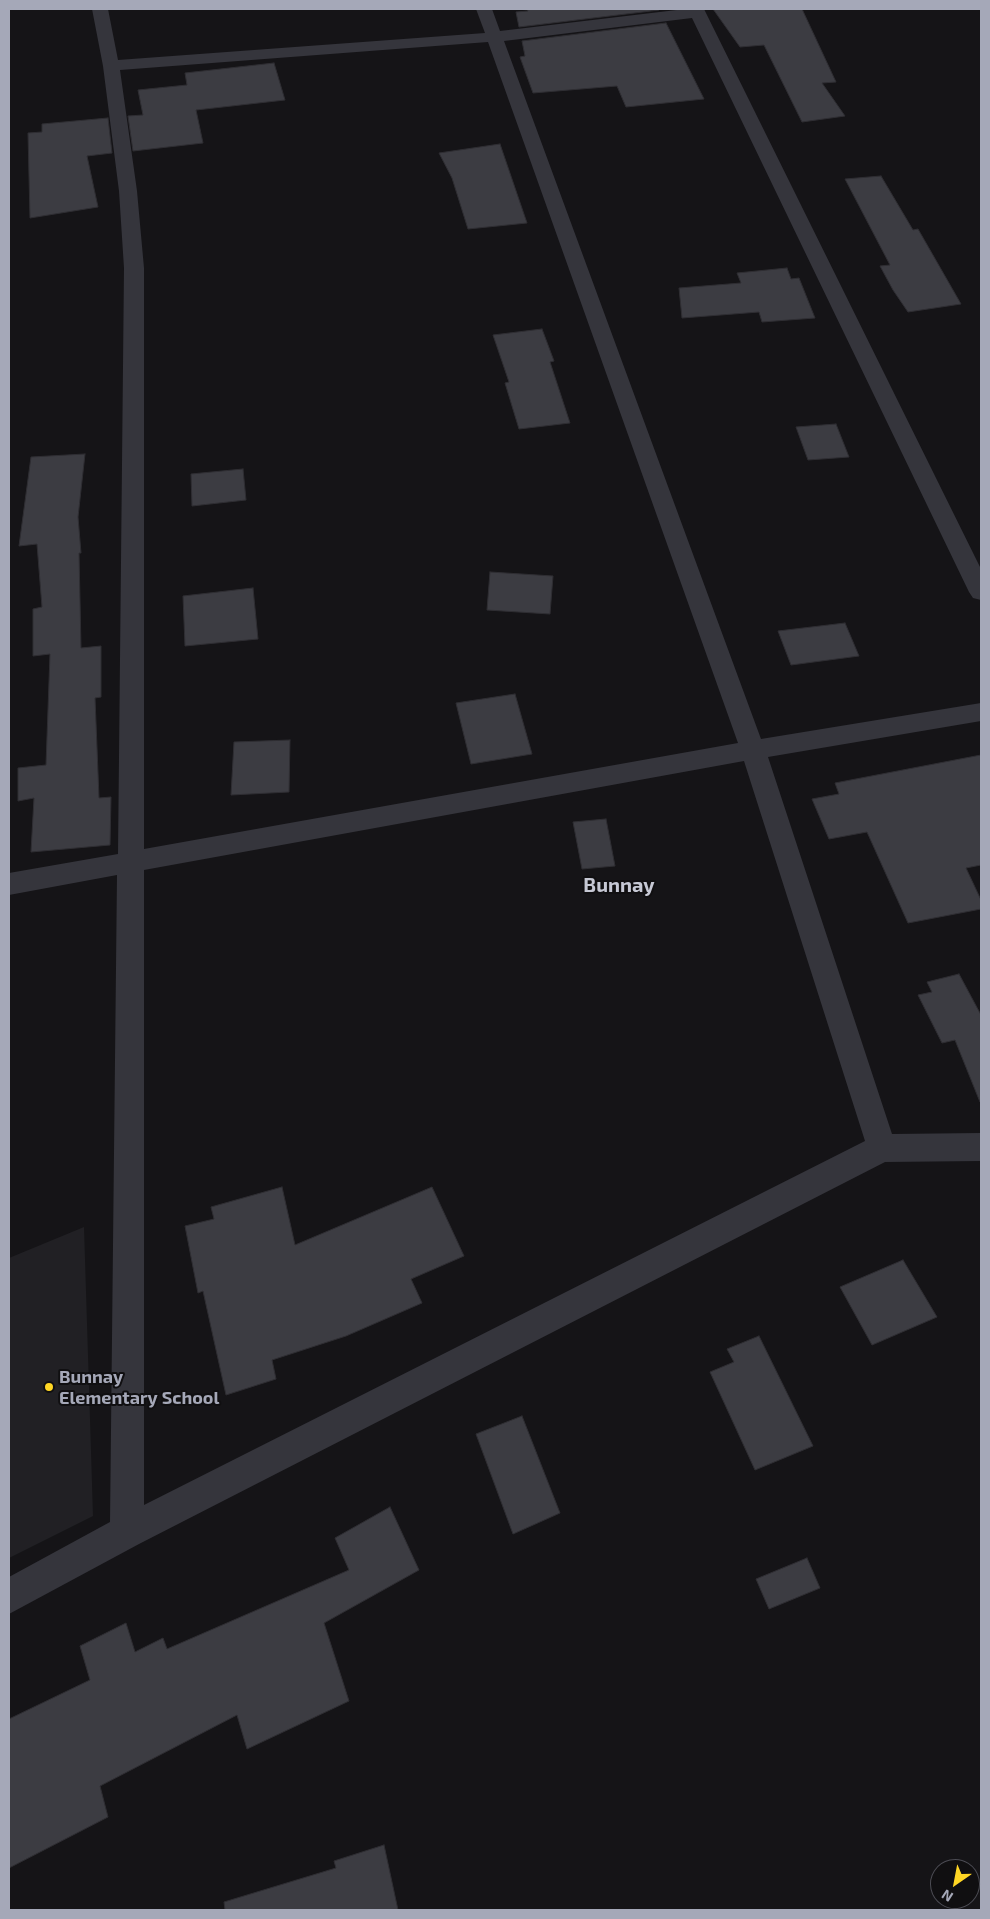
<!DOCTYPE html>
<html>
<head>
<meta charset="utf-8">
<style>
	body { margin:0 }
	#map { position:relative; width:990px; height:1919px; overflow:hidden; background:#151417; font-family:"Exo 2",sans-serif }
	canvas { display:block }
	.frame { position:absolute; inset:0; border:10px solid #a5a8b8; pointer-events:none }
	.north { position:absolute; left:930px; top:1859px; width:50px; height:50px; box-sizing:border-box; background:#100f11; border:1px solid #4c4c54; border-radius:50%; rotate:213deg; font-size:14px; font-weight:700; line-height:20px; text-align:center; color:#a5a8b8 }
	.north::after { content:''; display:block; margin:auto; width:18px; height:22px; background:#ffd624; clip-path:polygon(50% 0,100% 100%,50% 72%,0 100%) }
</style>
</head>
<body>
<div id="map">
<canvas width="990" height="1919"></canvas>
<div class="frame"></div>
<div class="north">N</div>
</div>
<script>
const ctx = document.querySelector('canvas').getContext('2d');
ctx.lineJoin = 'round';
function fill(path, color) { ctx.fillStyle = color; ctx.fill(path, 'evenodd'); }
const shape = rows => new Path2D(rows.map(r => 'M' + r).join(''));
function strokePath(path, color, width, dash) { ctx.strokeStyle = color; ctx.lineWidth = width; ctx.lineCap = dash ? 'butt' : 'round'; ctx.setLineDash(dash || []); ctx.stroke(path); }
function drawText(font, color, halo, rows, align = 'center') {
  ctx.font = font + ' "Exo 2",sans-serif'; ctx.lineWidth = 4; ctx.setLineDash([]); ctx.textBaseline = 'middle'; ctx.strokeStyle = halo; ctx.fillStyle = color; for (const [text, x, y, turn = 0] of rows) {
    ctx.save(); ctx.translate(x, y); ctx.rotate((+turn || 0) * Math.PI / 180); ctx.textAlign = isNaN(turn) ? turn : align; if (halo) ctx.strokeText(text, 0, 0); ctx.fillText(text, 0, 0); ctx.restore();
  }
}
const built = shape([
	[84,1227,93,1516,9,1558,9,1258]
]);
const building = shape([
	[527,9,658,9,659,10,519,27,516,12,528,11,527,9],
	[713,9,802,9,836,82,822,83,845,116,802,122,764,45,740,47,713,9],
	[666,23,704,99,626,107,617,86,533,93,520,57,525,56,522,41,666,23],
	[274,63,285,100,196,110,203,143,133,151,128,116,143,115,138,90,187,85,185,73,274,63],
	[108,118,112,153,87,156,98,207,30,218,28,133,42,132,42,124,108,118],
	[500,144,527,223,468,229,452,178,439,153,500,144],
	[881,176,913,230,918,229,961,304,908,312,893,290,880,266,890,265,845,179,881,176],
	[787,268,791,279,799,278,815,318,762,322,759,312,682,318,679,288,741,283,737,273,787,268],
	[542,329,554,361,550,362,570,423,519,429,505,383,509,382,493,335,542,329],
	[836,424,849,457,808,460,796,427,836,424],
	[85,454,78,517,81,553,79,553,81,648,101,646,101,697,95,698,99,798,111,797,110,845,31,852,34,798,18,801,18,768,46,765,50,654,33,656,33,609,42,607,37,544,19,546,31,457,85,454],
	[243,469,246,500,192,506,191,474,243,469],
	[490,572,553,576,550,614,487,610,490,572],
	[253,588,258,639,185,646,183,596,253,588],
	[845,623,859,656,791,665,778,631,845,623],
	[515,694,532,754,471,764,456,703,515,694],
	[290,740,289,792,231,795,234,742,290,740],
	[981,755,981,865,966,868,981,900,981,909,908,923,867,832,829,839,812,799,839,794,835,783,981,755],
	[606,819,615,866,582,869,573,822,606,819],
	[959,974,981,1015,981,1102,980,1102,955,1040,942,1043,918,995,932,992,927,982,959,974],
	[282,1187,295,1245,432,1187,464,1256,411,1279,422,1303,346,1336,272,1360,276,1379,226,1395,203,1291,198,1293,185,1226,214,1219,211,1207,282,1187],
	[903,1260,937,1317,872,1345,840,1287,903,1260],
	[759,1336,813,1446,755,1470,710,1372,734,1362,727,1349,759,1336],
	[522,1416,560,1513,513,1534,476,1434,522,1416],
	[390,1507,419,1570,324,1623,349,1701,247,1749,237,1715,100,1786,108,1817,9,1868,9,1719,90,1680,80,1646,126,1623,135,1652,163,1638,167,1649,349,1570,335,1538,390,1507],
	[807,1558,820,1588,769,1609,756,1579,807,1558],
	[384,1845,398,1910,225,1910,224,1902,336,1868,334,1861,384,1845]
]);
const minor = shape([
	[92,9,108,9,118,60,485,33,476,9,492,9,500,31,685,9,704,9,981,569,981,600,973,598,969,592,692,18,504,41,761,739,981,703,981,721,768,757,892,1134,981,1133,981,1161,885,1162,139,1544,9,1614,9,1577,110,1522,117,875,9,895,9,873,118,854,124,268,119,191,103,66,92,9],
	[488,42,738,743,144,849,144,268,137,191,120,70,488,42],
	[744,761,865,1141,144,1505,144,870,744,761]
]);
const markers = [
	[49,1387,5,"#ffd624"]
];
const poiNames = [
	["Bunnay",59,1377],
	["Elementary School",59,1398]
];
const quarterNames = [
	["Bunnay",619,885]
];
fill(built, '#212024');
fill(building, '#3c3c42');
strokePath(building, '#2f2e33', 1);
fill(minor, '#35353c');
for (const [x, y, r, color] of markers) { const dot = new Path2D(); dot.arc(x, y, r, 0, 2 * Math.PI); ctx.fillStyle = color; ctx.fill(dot); strokePath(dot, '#100f11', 2); }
drawText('bold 18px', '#a5a8b8', '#100f11', poiNames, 'left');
drawText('bold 20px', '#c6c8d4', '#100f11', quarterNames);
</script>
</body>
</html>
